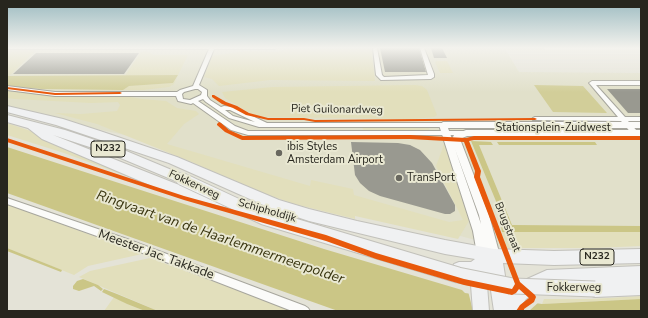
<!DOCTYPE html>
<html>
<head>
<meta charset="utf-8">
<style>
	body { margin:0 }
	#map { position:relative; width:648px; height:318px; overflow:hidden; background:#e4e3d7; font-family:"Nunito Sans",sans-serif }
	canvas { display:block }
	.frame { position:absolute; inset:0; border:8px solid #27261e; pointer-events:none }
</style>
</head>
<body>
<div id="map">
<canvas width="648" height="318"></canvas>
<div class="frame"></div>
</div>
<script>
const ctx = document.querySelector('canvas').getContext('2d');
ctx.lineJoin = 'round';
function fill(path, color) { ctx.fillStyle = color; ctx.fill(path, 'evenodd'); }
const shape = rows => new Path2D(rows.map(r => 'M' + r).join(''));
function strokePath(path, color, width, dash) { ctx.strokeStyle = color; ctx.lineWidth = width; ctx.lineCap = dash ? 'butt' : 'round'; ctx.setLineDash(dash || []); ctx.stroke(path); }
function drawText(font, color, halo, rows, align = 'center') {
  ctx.font = font + ' "Nunito Sans",sans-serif'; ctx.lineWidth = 4; ctx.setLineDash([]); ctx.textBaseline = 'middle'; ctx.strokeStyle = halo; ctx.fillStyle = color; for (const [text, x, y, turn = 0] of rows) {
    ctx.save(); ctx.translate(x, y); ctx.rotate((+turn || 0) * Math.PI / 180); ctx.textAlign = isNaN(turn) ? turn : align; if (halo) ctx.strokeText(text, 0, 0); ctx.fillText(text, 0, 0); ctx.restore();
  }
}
const built = shape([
	[7,48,544,48,546,50,506,50,519,72,641,73,641,244,501,247,339,203,139,138,7,110]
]);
const green = shape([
	[287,48,371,48,375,81,270,80,219,86,212,79,204,77,212,56,246,51,277,52,286,49],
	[7,50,36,50,9,76,7,76],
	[146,51,154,55,188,55,178,75,125,76,141,52],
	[437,61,447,61,453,73,440,73,435,62],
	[177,78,174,84,169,87,143,90,123,90,129,86,173,83],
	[415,85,422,86,427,90,437,115,434,117,413,119,267,117,257,116,248,112,225,98,222,92,272,87],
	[7,91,38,94,124,96,142,99,166,101,177,108,196,111,199,114,184,124,167,144,310,186,311,180,353,189,354,195,449,222,463,220,436,166,442,150,444,143,469,221,458,239,355,216,355,219,294,204,251,189,194,163,97,124,55,113,81,114,117,111,120,105,118,102,91,103,15,99,7,98],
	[7,123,31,131,67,149,148,184,64,153,7,135],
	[364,127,429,127,430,131,365,131,362,128],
	[501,127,577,127,580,130,495,130],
	[7,204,142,254,88,266,74,275,7,248],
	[502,232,641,232,641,246,595,248,507,248],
	[150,258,293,311,158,311,79,277,90,271],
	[641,296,641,299,542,304,544,299,591,299],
	[114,297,127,304,145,311,104,311]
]);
const forest = shape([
	[178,75,173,83,129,86,123,90,42,89,7,86,7,76],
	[534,85,583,86,607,113,553,112]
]);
const water = shape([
	[471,141,491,142,493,145,479,145,512,225,641,226,641,232,502,232,498,206],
	[497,142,595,142,597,145,499,145],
	[7,147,324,249,462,290,465,293,542,304,641,299,641,311,338,311,7,193],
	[7,248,62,270,61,272,7,251],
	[83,279,98,285,103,289,101,291,94,286,79,291,73,289,73,286,77,281],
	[104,289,117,294,158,311,145,311,127,304,102,292]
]);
const pier = shape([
	[468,291,540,301,529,311,473,311]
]);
const building = shape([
	[380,48,419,48,426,72,385,72],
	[431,48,442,48,447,58,434,58],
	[36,53,139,53,124,74,13,74],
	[607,89,641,89,641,113,628,113],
	[351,142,398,143,410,145,420,150,432,163,455,205,455,211,450,214,445,214,380,196,369,191,360,183,355,175]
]);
const minor = shape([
	[7,48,276,48,274,49,214,49,199,85,207,90,207,96,210,100,221,107,224,106,233,107,267,123,443,123,446,125,443,127,259,127,229,118,206,102,203,99,198,101,235,126,248,131,466,131,469,133,466,135,248,135,231,130,193,103,191,104,178,101,176,96,55,96,7,90,7,86,55,92,177,92,180,90,193,86,209,49,7,49,7,48],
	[195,89,198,89,202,92,201,95,190,100,183,99,182,94,184,92,195,89],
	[225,110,230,110,255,122,233,116,225,110],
	[373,48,377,48,382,75,384,77,428,75,420,48,424,48,434,74,434,77,431,79,381,80,376,75,373,48],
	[592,81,641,81,641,85,596,85,625,117,641,117,641,121,628,121,637,131,638,133,637,135,633,135,621,121,533,120,532,119,533,118,535,117,618,117,590,84,589,83,592,81],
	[7,198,127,239,305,306,308,308,310,311,292,311,122,245,7,204,7,198]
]);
const tertiary = shape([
	[443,122,641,122,641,128,448,128,452,139,454,135,466,130,641,130,641,136,467,136,460,139,489,215,500,256,498,260,494,261,490,260,488,255,487,258,483,259,479,258,477,254,473,231,439,125,443,122],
	[455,149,479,215,481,224,455,149]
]);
const primary = shape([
	[7,106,63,119,100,131,177,157,279,200,309,209,357,221,445,240,494,249,554,251,641,249,641,263,554,265,503,263,508,295,514,287,527,279,547,270,641,266,641,295,595,297,589,295,587,289,590,283,548,286,539,289,526,299,517,311,494,311,489,277,487,285,489,311,473,311,471,285,474,276,459,276,454,274,451,269,454,264,459,262,471,262,475,259,445,254,309,221,270,208,169,163,56,125,7,112,7,106],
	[7,115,65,130,119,148,186,176,188,179,186,182,182,184,178,182,111,154,53,135,169,181,187,188,225,197,230,198,232,202,230,206,225,207,186,198,159,189,42,139,28,128,7,122,7,115]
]);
const primaryBridgeFar1 = shape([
	[182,179,242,207]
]);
const primaryBridge = shape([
	[240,206,264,217,458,275,513,286,595,289]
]);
const cycleway = shape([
	[7,87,55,93,120,92,122,93,120,94,55,95,7,89,7,87],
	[212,95,214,95,226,102,237,106,249,113,268,118,304,118,315,120,535,118,537,119,535,120,315,122,304,120,268,120,246,115,233,108,222,104,212,97,212,95],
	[219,122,221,123,229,130,243,136,410,135,466,138,474,136,641,136,641,140,474,140,469,141,481,171,480,177,520,282,535,295,536,297,534,302,524,309,524,311,516,311,520,305,529,298,519,289,516,293,512,295,464,285,376,259,326,241,184,200,7,142,7,138,184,196,326,235,376,253,464,279,512,289,515,284,474,177,475,171,464,142,410,139,242,140,225,132,217,125,217,124,219,122]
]);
const markers = [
	[279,153,4,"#69685f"],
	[399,178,4,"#69685f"]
];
const shields = [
	[108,149,34],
	[597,257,34]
];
const shieldNames = [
	["N232",108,149],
	["N232",597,257]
];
const streetNames = [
	["Piet Guilonardweg",337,110,1],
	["Stationsplein-Zuidwest",553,128],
	["Fokkerweg",194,185,25],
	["Schipholdijk",267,211,16],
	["Brugstraat",507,227,68],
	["Fokkerweg",574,288]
];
const poiNames = [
	["ibis Styles",287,147],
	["Amsterdam Airport",287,160],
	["TransPort",407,178]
];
const nearStreetnames = [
	["Meester Jac. Takkade",156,255,20]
];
const nearWaternames = [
	["Ringvaart van de Haarlemmermeerpolder",220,238,19]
];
fill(built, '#e1e0ca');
fill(green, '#e2dfbc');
fill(forest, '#d2ce99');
fill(water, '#cbc686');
fill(pier, '#e4e3d7');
fill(building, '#999990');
strokePath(minor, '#a7a69d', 2);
strokePath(tertiary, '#a7a69d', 2);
strokePath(primary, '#c2c1bb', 2);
fill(minor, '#fbfbf9');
fill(tertiary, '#fbfbf9');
fill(primary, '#f0f1f2');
strokePath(primaryBridgeFar1, '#c2c1bb', 14, []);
strokePath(primaryBridge, '#c2c1bb', 17, []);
strokePath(primaryBridgeFar1, '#f0f1f2', 12);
strokePath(primaryBridge, '#f0f1f2', 15);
fill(cycleway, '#e8590c');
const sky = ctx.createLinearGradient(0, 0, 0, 92);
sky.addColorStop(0, '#9cbbc1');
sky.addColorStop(0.52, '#f3f2ed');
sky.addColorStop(1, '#f3f2ed00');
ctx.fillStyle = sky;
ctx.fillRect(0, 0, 648, 92);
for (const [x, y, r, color] of markers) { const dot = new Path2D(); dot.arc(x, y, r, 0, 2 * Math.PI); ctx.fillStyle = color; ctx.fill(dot); strokePath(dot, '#e9e8d2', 1.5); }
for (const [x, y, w] of shields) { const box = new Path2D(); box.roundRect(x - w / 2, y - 8, w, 16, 3); ctx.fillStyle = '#e9e8d2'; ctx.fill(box); strokePath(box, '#27261e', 1); }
drawText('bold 10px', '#27261e', null, shieldNames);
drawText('11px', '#27261e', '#e9e8d2', streetNames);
drawText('11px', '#27261e', '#e9e8d2', poiNames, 'left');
drawText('13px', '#27261e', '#e9e8d2', nearStreetnames);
drawText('italic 14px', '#38340f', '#e9e8d2', nearWaternames);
</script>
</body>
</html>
